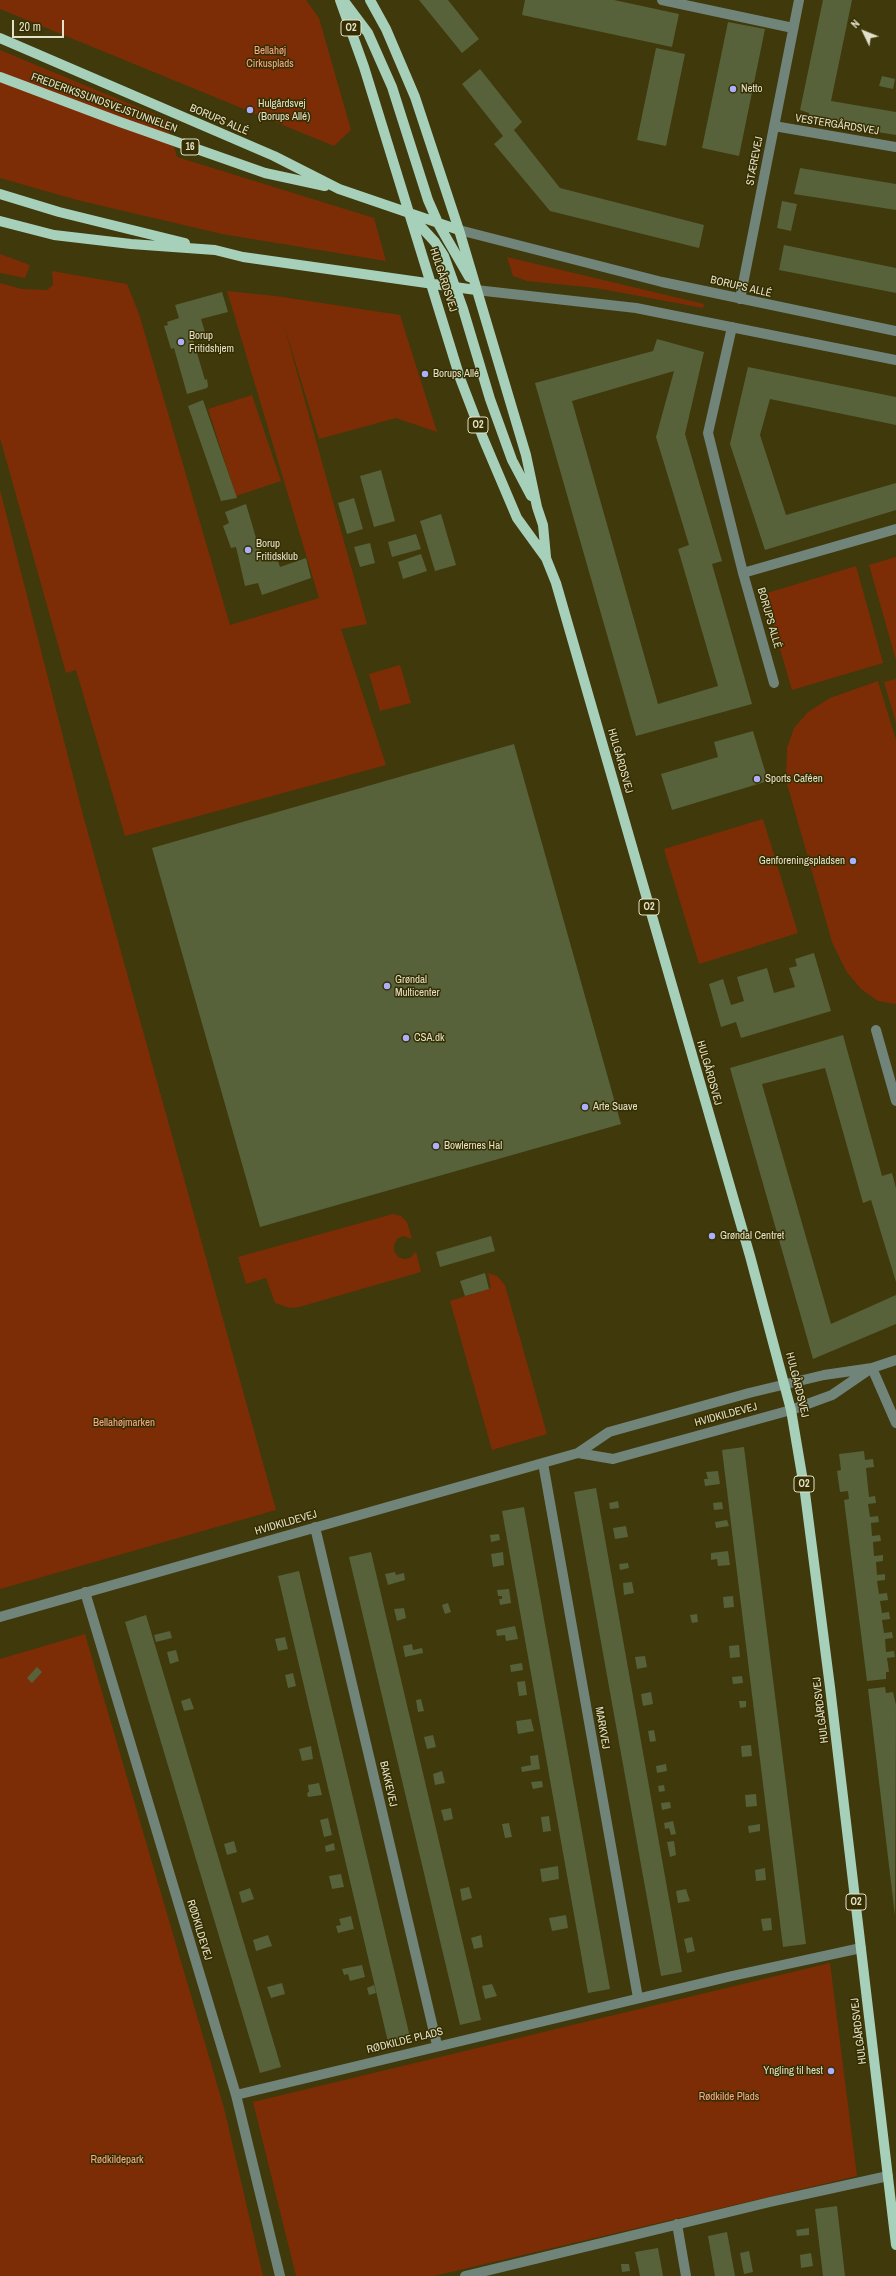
<!DOCTYPE html>
<html>
<head>
<meta charset="utf-8">
<style>
	body { margin:0 }
	#map { position:relative; width:896px; height:2276px; overflow:hidden; background:#3f390b; font-family:"Archivo Narrow",sans-serif }
	canvas { display:block }
	.north { position:absolute; left:844px; top:12px; width:40px; height:40px; -webkit-text-stroke:3px #352e00; paint-order:stroke; rotate:313deg; font-size:11px; font-weight:700; line-height:16px; text-align:center; color:#e4e1ca }
	.north::after { content:''; display:block; margin:auto; width:14px; height:18px; background:#e4e1ca; clip-path:polygon(50% 0,100% 100%,50% 72%,0 100%) }
	.scale { position:absolute; left:12px; top:20px; width:52px; height:18px; box-sizing:border-box; border:2px solid #e4e1ca; border-top:0; padding-left:5px; font-size:12px; line-height:14px; white-space:nowrap; color:#e4e1ca; -webkit-text-stroke:3px #352e00; paint-order:stroke }
</style>
</head>
<body>
<div id="map">
<canvas width="896" height="2276"></canvas>
<div class="north">N</div>
<div class="scale">20 m</div>
</div>
<script>
const ctx = document.querySelector('canvas').getContext('2d');
ctx.lineJoin = 'round';
function fill(path, color) { ctx.fillStyle = color; ctx.fill(path, 'evenodd'); }
const shape = rows => new Path2D(rows.map(r => 'M' + r).join(''));
function strokePath(path, color, width, dash) { ctx.strokeStyle = color; ctx.lineWidth = width; ctx.lineCap = dash ? 'butt' : 'round'; ctx.setLineDash(dash || []); ctx.stroke(path); }
function drawText(font, color, halo, rows, align = 'center') {
  ctx.font = font + ' "Archivo Narrow",sans-serif'; ctx.lineWidth = 3; ctx.setLineDash([]); ctx.textBaseline = 'middle'; ctx.strokeStyle = halo; ctx.fillStyle = color; for (const [text, x, y, turn = 0] of rows) {
    ctx.save(); ctx.translate(x, y); ctx.rotate((+turn || 0) * Math.PI / 180); ctx.textAlign = isNaN(turn) ? turn : align; if (halo) ctx.strokeText(text, 0, 0); ctx.fillText(text, 0, 0); ctx.restore();
  }
}
const green = shape([
	[0,0,306,0,319,18,351,130,334,146,0,9],
	[0,50,166,119,177,157,374,218,386,261,222,234,77,200,0,178],
	[0,254,30,265,25,278,0,273],
	[507,257,704,304,703,308,596,288,527,281,513,276],
	[52,271,127,284,139,314,230,625,319,598,227,291,276,296,400,315,437,432,396,418,319,439,283,322,367,624,341,629,386,765,125,836,76,670,66,673,0,438,0,283,22,289,47,290,53,285],
	[252,395,281,481,236,496,208,409],
	[0,490,83,815,276,1510,0,1589],
	[896,557,896,660,869,565],
	[856,566,883,663,792,690,764,594],
	[400,665,411,703,380,711,369,674],
	[896,679,896,723,884,682],
	[878,681,896,740,896,1004,878,1001,861,989,846,971,832,942,786,780,787,748,794,728,808,712,830,698],
	[763,819,798,933,699,964,664,849],
	[393,1214,401,1216,407,1222,412,1239,403,1236,397,1239,394,1245,394,1251,398,1257,404,1259,410,1258,416,1252,421,1272,299,1307,290,1308,275,1303,266,1278,246,1284,238,1257],
	[488,1273,497,1276,505,1285,547,1434,492,1450,450,1301,491,1288],
	[85,1634,224,2108,263,2276,0,2276,0,1659],
	[830,1963,857,2176,434,2276,296,2276,253,2102]
]);
const building = shape([
	[419,0,448,0,479,39,462,53],
	[525,0,614,0,679,14,672,47,522,15],
	[823,0,852,0,831,101,896,112,896,135,808,121,809,113,800,110],
	[728,22,765,29,739,156,702,148],
	[656,48,685,54,666,146,637,140],
	[480,69,522,122,514,130,560,188,704,225,699,248,550,211,494,144,503,136,462,84],
	[882,76,895,79,893,89,879,86],
	[800,168,896,184,896,210,794,194],
	[782,201,797,204,791,231,777,228],
	[784,245,896,268,896,293,779,270],
	[222,292,228,312,201,319,205,332,192,336,205,380,207,379,208,386,207,388,187,394,174,348,171,349,164,326,168,325,167,322,179,318,175,305],
	[657,339,704,352,685,434,722,561,712,564,752,704,636,736,535,383,653,351],
	[674,371,656,437,689,545,678,549,718,686,658,704,572,401],
	[748,367,896,397,896,425,770,399,760,435,786,515,896,483,896,510,765,550,730,444],
	[203,400,237,498,221,501,188,406],
	[381,470,395,521,374,527,360,476],
	[354,498,363,529,347,534,338,503],
	[246,504,262,558,275,552,280,567,306,558,311,578,262,595,258,583,245,586,236,547,231,548,223,526,229,523,225,512],
	[441,514,456,565,435,571,420,521],
	[416,534,421,549,392,557,388,542],
	[370,543,375,563,360,567,354,547],
	[421,554,427,571,403,579,398,562],
	[753,731,768,781,672,810,661,774,718,757,714,742],
	[514,744,621,1124,260,1227,152,848],
	[814,953,831,1011,741,1038,736,1022,721,1027,709,984,723,979,731,1005,744,1001,737,977,767,968,774,993,795,987,789,968,797,966,795,959],
	[843,1035,882,1176,892,1173,896,1188,896,1282,871,1200,863,1203,825,1068,762,1084,831,1324,896,1295,896,1324,813,1359,730,1068],
	[491,1236,495,1251,440,1267,436,1252],
	[485,1273,489,1289,465,1296,460,1281],
	[744,1447,806,1944,783,1947,722,1450],
	[864,1451,865,1460,873,1459,874,1467,866,1468,869,1497,875,1496,876,1503,868,1504,870,1517,878,1516,879,1522,871,1523,872,1536,880,1535,881,1541,873,1542,874,1556,883,1555,883,1561,876,1562,877,1575,885,1574,885,1580,877,1581,879,1594,887,1593,888,1600,880,1601,882,1613,889,1612,890,1619,882,1620,884,1633,892,1632,893,1638,885,1639,886,1652,894,1651,895,1657,887,1658,889,1672,886,1672,886,1679,867,1681,844,1500,849,1499,848,1491,840,1492,837,1471,841,1470,839,1454],
	[718,1471,720,1484,705,1486,704,1479,708,1479,706,1472],
	[596,1488,682,1972,661,1976,574,1492],
	[618,1501,619,1508,610,1509,609,1503],
	[722,1502,723,1509,714,1510,713,1503],
	[524,1507,610,1989,588,1993,502,1511],
	[727,1520,729,1526,716,1528,715,1522],
	[626,1526,628,1537,615,1539,613,1528],
	[499,1534,500,1540,491,1542,490,1535],
	[728,1551,730,1565,718,1566,717,1559,711,1560,711,1553],
	[371,1552,481,2020,460,2025,349,1557],
	[503,1552,504,1565,493,1567,491,1554],
	[628,1563,629,1568,620,1570,619,1564],
	[299,1571,410,2037,388,2042,278,1576],
	[395,1572,396,1575,404,1573,405,1580,388,1585,385,1574],
	[632,1582,634,1593,624,1595,623,1583],
	[509,1589,511,1603,500,1605,499,1599,502,1599,502,1596,498,1596,497,1590],
	[733,1596,734,1607,724,1608,723,1597],
	[448,1603,451,1612,445,1614,442,1605],
	[404,1608,406,1618,397,1621,394,1609],
	[697,1614,698,1622,692,1623,690,1615],
	[146,1615,281,2067,260,2073,125,1622],
	[515,1626,518,1639,506,1641,505,1635,497,1636,496,1630],
	[170,1631,172,1638,156,1642,154,1635],
	[285,1637,288,1649,278,1651,275,1639],
	[412,1644,413,1650,422,1648,423,1653,405,1657,403,1646],
	[739,1645,740,1657,730,1658,729,1646],
	[176,1650,179,1661,170,1664,167,1652],
	[645,1656,647,1667,637,1669,635,1657],
	[522,1663,523,1670,511,1672,510,1665],
	[37,1667,42,1672,32,1683,27,1678],
	[293,1673,296,1686,288,1688,285,1675],
	[742,1676,743,1683,733,1684,732,1677],
	[525,1681,527,1695,519,1696,517,1682],
	[885,1687,886,1693,893,1692,896,1705,895,1916,868,1689],
	[651,1692,653,1704,643,1706,641,1694],
	[190,1698,194,1709,184,1711,181,1701],
	[421,1699,424,1711,418,1712,416,1700],
	[739,1701,746,1701,746,1707,740,1708],
	[531,1719,534,1731,518,1734,516,1721],
	[654,1730,656,1741,650,1742,648,1731],
	[433,1735,436,1747,427,1749,424,1737],
	[751,1745,752,1756,742,1757,741,1746],
	[311,1746,313,1759,302,1761,299,1749],
	[538,1755,540,1769,522,1772,521,1767,531,1765,530,1756],
	[666,1764,667,1771,657,1773,656,1766],
	[442,1771,445,1783,435,1785,433,1774],
	[542,1781,543,1787,533,1789,531,1782],
	[319,1783,322,1795,308,1797,307,1793,309,1792,308,1785],
	[664,1785,665,1791,659,1792,658,1786],
	[756,1794,757,1806,746,1807,745,1795],
	[670,1802,671,1808,662,1810,661,1803],
	[451,1808,453,1819,444,1821,441,1810],
	[549,1816,551,1831,543,1832,541,1817],
	[328,1818,332,1835,324,1837,320,1820],
	[673,1821,676,1834,671,1835,669,1828,665,1829,664,1823],
	[509,1823,512,1837,505,1838,502,1824],
	[760,1824,760,1831,749,1833,748,1826],
	[234,1841,237,1852,227,1855,224,1844],
	[674,1841,676,1855,670,1857,667,1842],
	[334,1843,335,1850,326,1852,325,1846],
	[558,1866,559,1879,542,1882,540,1869],
	[765,1868,766,1880,756,1881,755,1870],
	[341,1874,344,1887,332,1889,329,1876],
	[469,1887,472,1898,462,1901,460,1889],
	[250,1888,254,1899,242,1903,239,1892],
	[686,1889,690,1901,678,1903,676,1891],
	[566,1915,568,1928,552,1931,549,1918],
	[351,1916,354,1929,338,1933,336,1926,341,1925,339,1919],
	[771,1918,772,1930,763,1931,761,1919],
	[268,1935,272,1946,256,1951,253,1940],
	[481,1935,483,1947,474,1949,471,1938],
	[692,1937,695,1951,687,1953,684,1939],
	[362,1965,365,1977,350,1981,348,1974,344,1975,342,1969],
	[282,1983,285,1994,271,1998,267,1987],
	[492,1984,497,1996,485,1999,482,1986],
	[374,1985,376,1993,369,1995,367,1988],
	[837,2206,845,2276,823,2276,815,2209],
	[809,2228,809,2235,797,2236,796,2230],
	[727,2232,735,2276,715,2276,708,2236],
	[658,2248,663,2276,640,2276,635,2252],
	[749,2251,753,2272,744,2274,740,2253],
	[811,2253,813,2266,801,2268,800,2255],
	[621,2264,629,2264,630,2271,622,2272]
]);
const minor = shape([
	[662,0,793,28],
	[774,126,896,147],
	[459,230,662,282,896,331],
	[476,290,636,308,896,360],
	[740,299,799,0],
	[732,327,708,433,743,573,774,683],
	[743,573,896,529],
	[876,1030,896,1101],
	[872,1368,896,1423],
	[578,1453,613,1459,791,1410,832,1395,870,1369],
	[543,1463,638,1998],
	[315,1527,437,2045],
	[85,1592,236,2095,280,2276],
	[0,1617,578,1453,609,1432,749,1393,824,1375,872,1368,896,1360],
	[236,2095,732,1976,861,1948],
	[677,2224,686,2276],
	[465,2276,770,2202,888,2176]
]);
const major = shape([
	[340,0,364,67,460,378,483,438,517,518,546,558,556,583,750,1256,791,1410,805,1493,830,1687,896,2245],
	[370,0,386,29,415,97,459,230,526,455,537,507,543,525,546,557],
	[344,1,368,33,392,87,428,200,439,225,469,277],
	[0,38,274,156,339,189,459,230],
	[0,77,120,122,265,173,325,186],
	[0,194,59,212,185,243],
	[411,216,435,242,444,256,463,309,490,399,512,460,531,496],
	[0,221,54,235,131,244,215,250,243,257,476,290]
]);
const markers = [
	[733,89,4,"#acaffb"],
	[250,110,4,"#acaffb"],
	[181,342,4,"#acaffb"],
	[425,374,4,"#acaffb"],
	[248,550,4,"#acaffb"],
	[757,779,4,"#acaffb"],
	[853,861,4,"#acaffb"],
	[387,986,4,"#acaffb"],
	[406,1038,4,"#acaffb"],
	[585,1107,4,"#acaffb"],
	[436,1146,4,"#acaffb"],
	[712,1236,4,"#acaffb"],
	[831,2071,4,"#acaffb"]
];
const shields = [
	[351,28,20],
	[190,147,18],
	[478,425,20],
	[649,907,20],
	[804,1484,20],
	[856,1902,20]
];
const shieldNames = [
	["O2",351,28],
	["16",190,147],
	["O2",478,425],
	["O2",649,907],
	["O2",804,1484],
	["O2",856,1902]
];
const parkNames = [
	["Bellahøj",270,51],
	["Cirkusplads",270,64],
	["Bellahøjmarken",124,1423],
	["Rødkilde Plads",729,2097],
	["Rødkildepark",117,2160]
];
const poiNames = [
	["Netto",741,89],
	["Hulgårdsvej",258,104],
	["(Borups Allé)",258,117],
	["Borup",189,336],
	["Fritidshjem",189,349],
	["Borups Allé",433,374],
	["Borup",256,544],
	["Fritidsklub",256,557],
	["Sports Caféen",765,779],
	["Genforeningspladsen",845,861,"right"],
	["Grøndal",395,980],
	["Multicenter",395,993],
	["CSA.dk",414,1038],
	["Arte Suave",593,1107],
	["Bowlernes Hal",444,1146],
	["Grøndal Centret",720,1236],
	["Yngling til hest",823,2071,"right"]
];
const streetNames = [
	["FREDERIKSSUNDSVEJSTUNNELEN",104,103,20],
	["BORUPS ALLÉ",219,120,23],
	["VESTERGÅRDSVEJ",837,125,9],
	["STÆREVEJ",755,161,-79],
	["HULGÅRDSVEJ",443,280,72],
	["BORUPS ALLÉ",741,287,13],
	["BORUPS ALLÉ",769,618,74],
	["HULGÅRDSVEJ",620,761,74],
	["HULGÅRDSVEJ",709,1073,74],
	["HULGÅRDSVEJ",797,1385,76],
	["HVIDKILDEVEJ",726,1415,-15],
	["HVIDKILDEVEJ",286,1523,-16],
	["HULGÅRDSVEJ",821,1710,-97],
	["MARKVEJ",602,1728,80],
	["BAKKEVEJ",388,1784,77],
	["RØDKILDEVEJ",199,1930,73],
	["HULGÅRDSVEJ",859,2031,-97],
	["RØDKILDE PLADS",405,2041,-14]
];
fill(green, '#7d2d06');
fill(building, '#57623a');
strokePath(minor, '#708479', 10);
strokePath(major, '#a7d0ba', 10);
for (const [x, y, r, color] of markers) { const dot = new Path2D(); dot.arc(x, y, r, 0, 2 * Math.PI); ctx.fillStyle = color; ctx.fill(dot); strokePath(dot, '#352e00', 1.5); }
for (const [x, y, w] of shields) { const box = new Path2D(); box.roundRect(x - w / 2, y - 8, w, 16, 3); ctx.fillStyle = '#352e00'; ctx.fill(box); strokePath(box, '#e4e1ca', 1); }
drawText('bold 10px', '#e4e1ca', null, shieldNames);
drawText('11px', '#f9a98b', '#352e00', parkNames);
drawText('11px', '#e4e1ca', '#352e00', poiNames, 'left');
drawText('11px', '#e4e1ca', '#352e00', streetNames);
</script>
</body>
</html>
